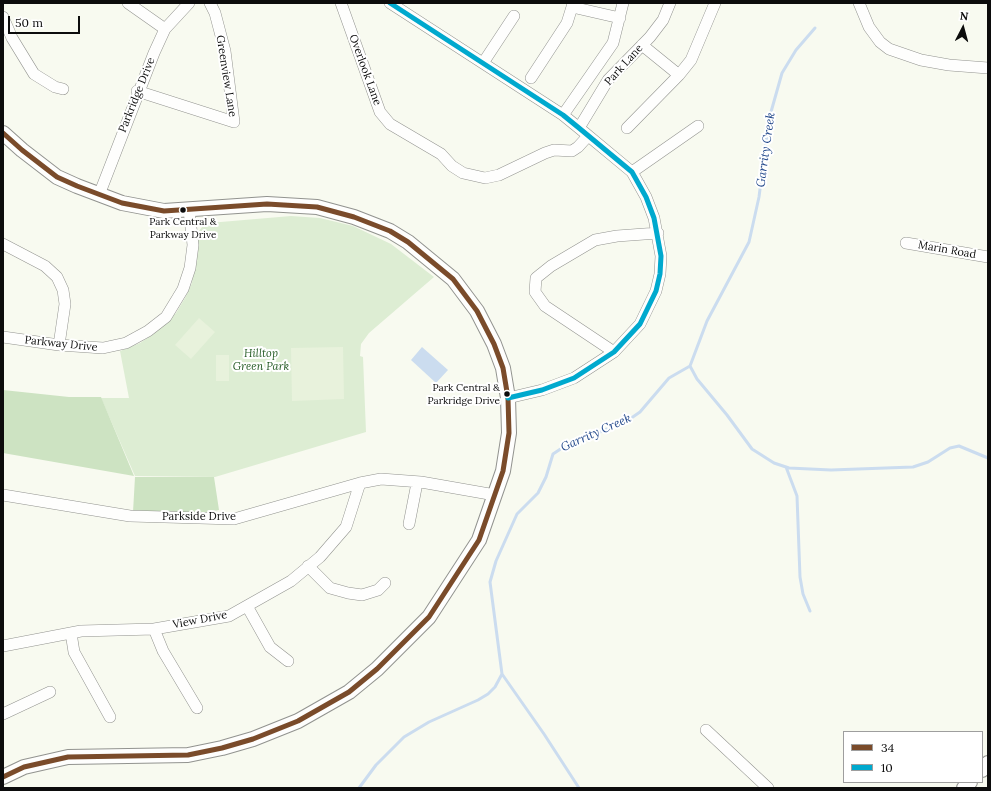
<!DOCTYPE html>
<html>
<head>
<meta charset="utf-8">
<style>
	body { margin:0 }
	#map { position:relative; width:991px; height:791px; overflow:hidden; background:#f8faf0; font-family:Lora,serif }
	canvas { display:block }
	.frame { position:absolute; inset:0; border:4px solid #0c0c0c; pointer-events:none }
	.legend { position:absolute; left:843px; top:731px; width:140px; height:52px; box-sizing:border-box; background:#fff; border:1px solid #9e9e9e; margin:0; padding:5px 7px; list-style:none; font-size:12px; color:#0c0c0c }
	.legend li { display:flex; align-items:center; gap:8px; height:20px }
	.legend b { width:20px; border:1px solid #9e9e9e }
	.north { position:absolute; left:943px; top:8px; width:40px; height:40px; -webkit-text-stroke:3px #fff; paint-order:stroke; rotate:6deg; font-size:11px; font-weight:700; line-height:16px; text-align:center; color:#0c0c0c }
	.north::after { content:''; display:block; margin:auto; width:14px; height:18px; background:#0c0c0c; clip-path:polygon(50% 0,100% 100%,50% 72%,0 100%) }
	.scale { position:absolute; left:8px; top:16px; width:72px; height:18px; box-sizing:border-box; border:2px solid #0c0c0c; border-top:0; padding-left:5px; font-size:12px; line-height:14px; white-space:nowrap; color:#0c0c0c; -webkit-text-stroke:3px #fff; paint-order:stroke }
</style>
</head>
<body>
<div id="map">
<canvas width="991" height="791"></canvas>
<div class="frame"></div>
<ul class="legend">
<li><b style="height:5px;background:#7a4b2a"></b>34</li>
<li><b style="height:5px;background:#00a9ce"></b>10</li>
</ul>
<div class="north">N</div>
<div class="scale">50 m</div>
</div>
<script>
const ctx = document.querySelector('canvas').getContext('2d');
ctx.lineJoin = 'round';
function fill(path, color) { ctx.fillStyle = color; ctx.fill(path, 'evenodd'); }
const shape = rows => new Path2D(rows.map(r => 'M' + r).join(''));
function strokePath(path, color, width, dash) { ctx.strokeStyle = color; ctx.lineWidth = width; ctx.lineCap = dash ? 'butt' : 'round'; ctx.setLineDash(dash || []); ctx.stroke(path); }
function drawText(font, color, halo, rows, align = 'center') {
  ctx.font = font + ' Lora,serif'; ctx.lineWidth = 4; ctx.setLineDash([]); ctx.textBaseline = 'middle'; ctx.strokeStyle = halo; ctx.fillStyle = color; for (const [text, x, y, turn = 0] of rows) {
    ctx.save(); ctx.translate(x, y); ctx.rotate((+turn || 0) * Math.PI / 180); ctx.textAlign = isNaN(turn) ? turn : align; if (halo) ctx.strokeText(text, 0, 0); ctx.fillText(text, 0, 0); ctx.restore();
  }
}
const green = shape([
	[291,216,320,218,353,226,391,244,434,277,369,333,361,344,360,356,363,357,366,432,215,477,135,476,101,398,129,398,120,351,140,343,152,335,176,313,185,298,192,283,196,235,202,227,209,223]
]);
const forest = shape([
	[3,390,69,397,101,397,134,476,3,453],
	[135,477,214,477,219,510,203,513,133,512]
]);
const pitch = shape([
	[199,318,215,332,191,359,175,345],
	[343,347,344,399,292,401,291,348],
	[216,355,229,355,229,381,216,381]
]);
const water = shape([
	[422,347,448,370,436,383,411,360]
]);
const stream = shape([
	[690,366,697,379,727,415,752,449,774,463,789,468,831,470,913,467,928,462,950,448,959,446,988,458],
	[786,467,797,496,800,577,803,594,810,611],
	[359,788,376,765,404,737,429,722,478,700,488,694,495,687,502,674],
	[579,788,544,734,502,674,490,582,496,561,517,514,538,493,546,477,553,454,565,446,627,421,640,412,669,378,690,366,707,321,749,242,759,197,769,119,782,73,796,50,815,28]
]);
const minor = shape([
	[128,3,165,29],
	[341,3,380,112,390,124,441,154,452,166,463,173,485,178,499,175,545,153,554,150,572,151,578,147,588,136],
	[390,3,563,115,579,128,632,172,646,197,654,218,661,256,660,274,656,291,640,324,614,352,574,378,542,390,508,398],
	[573,3,572,7,620,18],
	[859,3,869,27,880,42,889,49,921,60,949,65,988,68],
	[3,17,12,38,34,74,55,87,63,89],
	[642,45,679,75],
	[483,63,514,16],
	[531,78,567,23,572,7],
	[137,91,234,122,225,51,215,13,210,3],
	[563,115,613,43,623,3],
	[579,128,608,80,650,37,663,20,670,3],
	[627,128,679,75,691,60,715,3],
	[632,172,698,126],
	[99,195,154,53,165,29,189,3],
	[906,243,988,257],
	[3,244,45,266,57,277,63,290,65,304,59,345],
	[3,337,59,345,103,348,126,343,148,331,166,317,183,289,190,268,193,245,189,210],
	[614,352,545,306,535,292,536,278,551,266,595,240,617,236,658,233],
	[3,495,130,516,234,519,360,483,381,479,421,482,495,495],
	[409,524,417,483],
	[308,566,330,588,348,593,362,595,378,590,385,583],
	[247,606,270,647,288,661],
	[154,629,163,651,197,708],
	[71,633,74,652,110,717],
	[3,646,81,631,154,629,229,616,291,581,320,557,346,527,360,483],
	[3,714,50,692],
	[706,730,768,788]
]);
const tertiary = shape([
	[3,133,22,150,57,177,77,186,122,203,164,211,267,204,317,207,354,217,390,231,408,242,453,279,477,311,494,344,503,368,508,398,509,433,503,471,479,540,429,617,377,669,349,692,298,721,253,739,222,748,188,755,68,757,24,767,3,777],
	[982,770,988,763],
	[964,788,970,782]
]);
const bus1 = shape([
	[3,133,22,150,57,177,77,186,122,203,164,211,267,204,317,207,354,217,390,231,408,242,453,279,477,311,494,344,503,368,508,398,509,433,503,471,479,540,429,617,377,669,349,692,298,721,253,739,222,748,188,755,68,757,24,767,3,777]
]);
const bus2 = shape([
	[390,3,563,115,579,128,632,172,646,197,654,218,661,256,660,274,656,291,640,324,614,352,574,378,542,390,508,398]
]);
const markers = [
	[183,210,3.5,"#0c0c0c"],
	[507,394,3.5,"#0c0c0c"]
];
const busNames = [
	["Park Central &",183,222],
	["Parkway Drive",183,235],
	["Park Central &",500,388,"right"],
	["Parkridge Drive",500,401,"right"]
];
const streetNames = [
	["Park Lane",624,65,-48],
	["Overlook Lane",365,70,70],
	["Greenview Lane",226,76,81],
	["Parkridge Drive",137,95,-68],
	["Marin Road",947,250,10],
	["Parkway Drive",61,344,6],
	["Parkside Drive",199,517],
	["View Drive",200,620,-11]
];
const parkNames = [
	["Hilltop",261,354],
	["Green Park",261,367]
];
const waterNames = [
	["Garrity Creek",766,150,-82],
	["Garrity Creek",596,433,-24]
];
fill(green, '#ddedd3');
fill(forest, '#cde3c2');
fill(pitch, '#e8f2dc');
fill(water, '#cbdcef');
strokePath(stream, '#cbdcef', 3);
strokePath(minor, '#92938f', 12);
strokePath(tertiary, '#92938f', 16);
strokePath(minor, '#fefefd', 11);
strokePath(tertiary, '#fefefd', 14);
strokePath(bus1, '#7a4b2a', 5);
strokePath(bus2, '#00a9ce', 5);
for (const [x, y, r, color] of markers) { const dot = new Path2D(); dot.arc(x, y, r, 0, 2 * Math.PI); ctx.fillStyle = color; ctx.fill(dot); strokePath(dot, '#fff', 1.5); }
drawText('10px', '#0c0c0c', '#fff', busNames);
drawText('11px', '#0c0c0c', '#fff', streetNames);
drawText('italic 11px', '#255b25', '#fff', parkNames);
drawText('italic 12px', '#264b8d', '#fff', waterNames);
</script>
</body>
</html>
